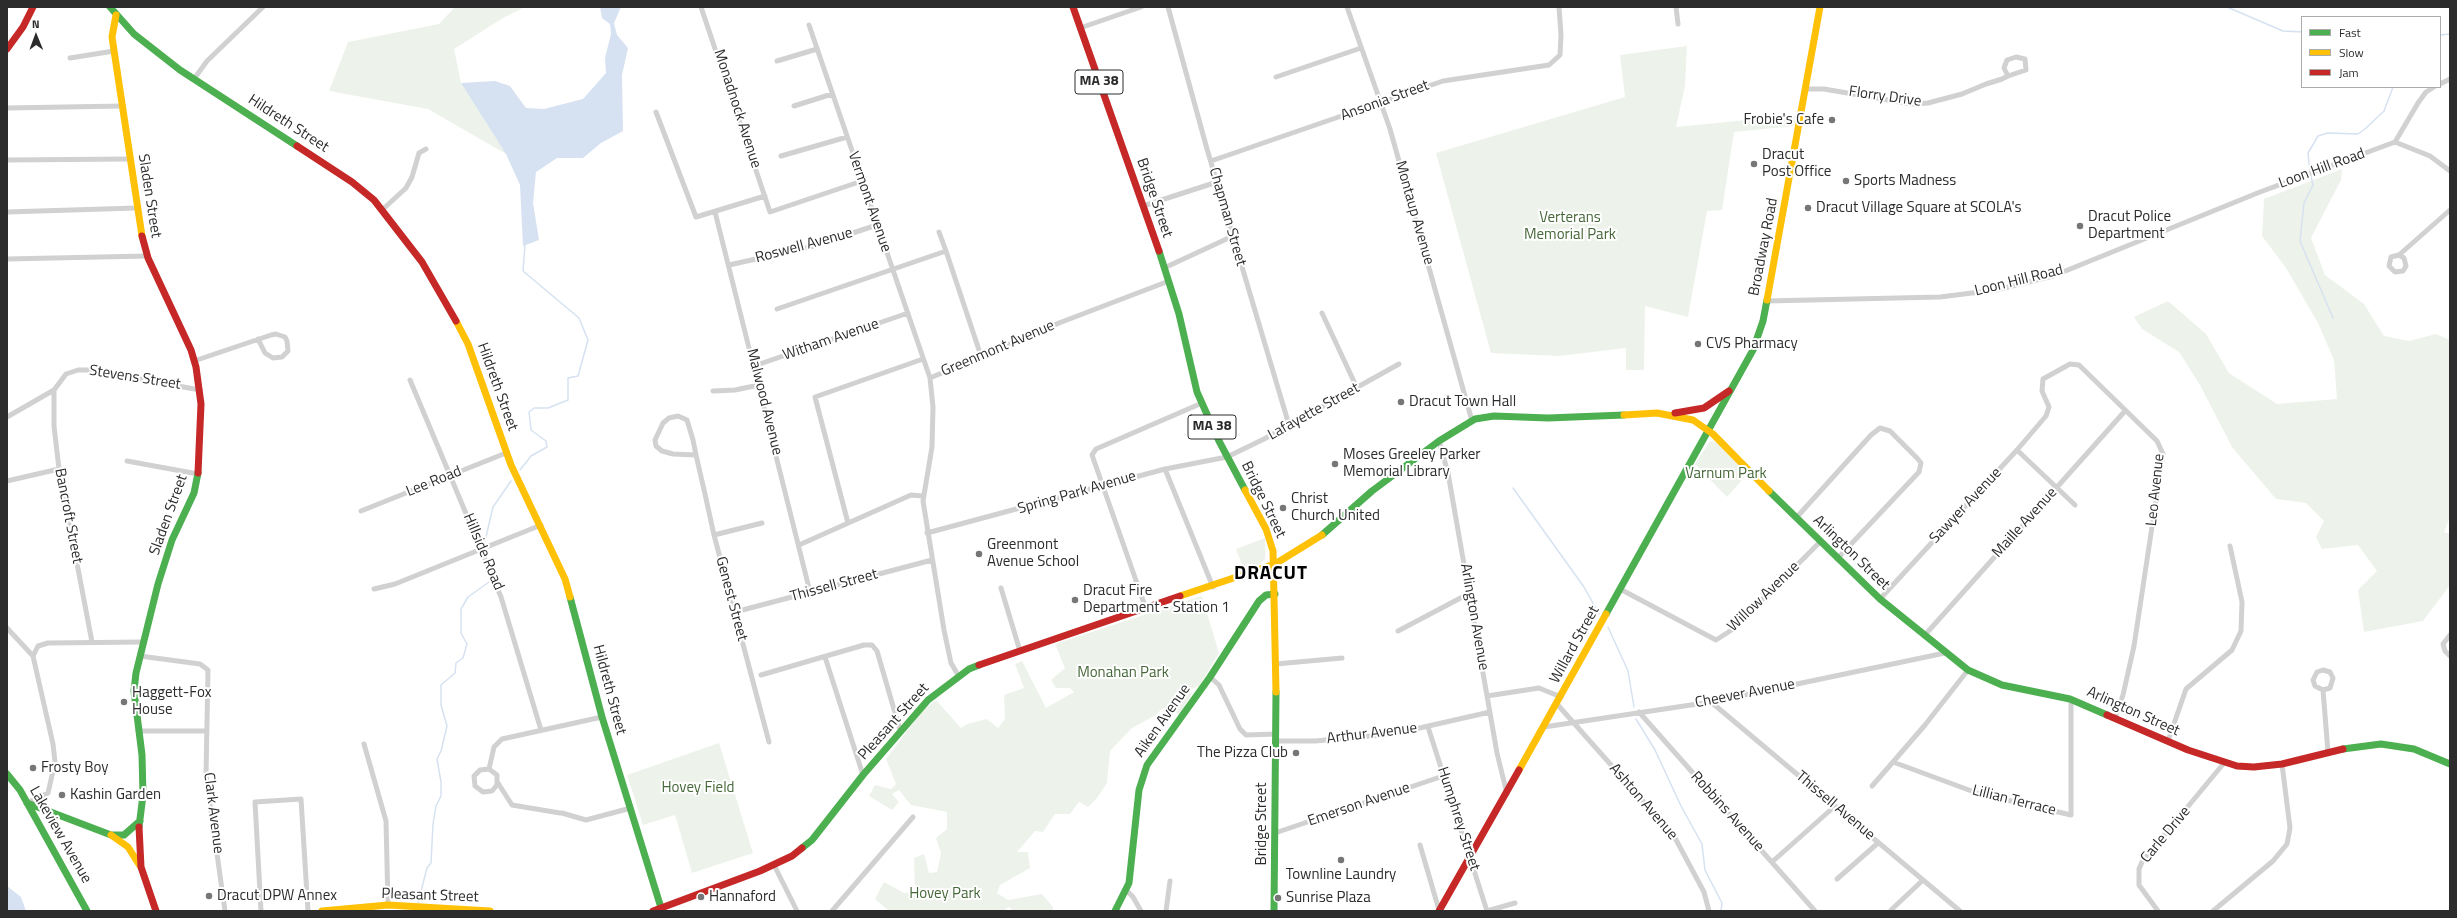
<!DOCTYPE html>
<html>
<head>
<meta charset="utf-8">
<style>
	body { margin:0 }
	#map { position:relative; width:2457px; height:918px; overflow:hidden; background:#fff; font-family:"Titillium Web",sans-serif }
	canvas { display:block }
	.frame { position:absolute; inset:0; border:8px solid #2c2c2c; pointer-events:none }
	.legend { position:absolute; left:2301px; top:16px; width:140px; height:72px; box-sizing:border-box; background:#fff; border:1px solid #ababab; margin:0; padding:5px 7px; list-style:none; font-size:12px; color:#2c2c2c }
	.legend li { display:flex; align-items:center; gap:8px; height:20px }
	.legend b { width:20px; border:1px solid #ababab }
	.north { position:absolute; left:16px; top:16px; width:40px; height:40px; -webkit-text-stroke:3px #fff; paint-order:stroke; rotate:359deg; font-size:11px; font-weight:700; line-height:16px; text-align:center; color:#2c2c2c }
	.north::after { content:''; display:block; margin:auto; width:14px; height:18px; background:#2c2c2c; clip-path:polygon(50% 0,100% 100%,50% 72%,0 100%) }
</style>
</head>
<body>
<div id="map">
<canvas width="2457" height="918"></canvas>
<div class="frame"></div>
<ul class="legend">
<li><b style="height:5px;background:#4caf50"></b>Fast</li>
<li><b style="height:5px;background:#ffc107"></b>Slow</li>
<li><b style="height:5px;background:#c62828"></b>Jam</li>
</ul>
<div class="north">N</div>
</div>
<script>
const ctx = document.querySelector('canvas').getContext('2d');
ctx.lineJoin = 'round';
function fill(path, color) { ctx.fillStyle = color; ctx.fill(path, 'evenodd'); }
const shape = rows => new Path2D(rows.map(r => 'M' + r).join(''));
function strokePath(path, color, width, dash) { ctx.strokeStyle = color; ctx.lineWidth = width; ctx.lineCap = dash ? 'butt' : 'round'; ctx.setLineDash(dash || []); ctx.stroke(path); }
function drawText(font, color, halo, rows, align = 'center') {
  ctx.font = font + ' "Titillium Web",sans-serif'; ctx.lineWidth = 4; ctx.setLineDash([]); ctx.textBaseline = 'middle'; ctx.strokeStyle = halo; ctx.fillStyle = color; for (const [text, x, y, turn = 0] of rows) {
    ctx.save(); ctx.translate(x, y); ctx.rotate((+turn || 0) * Math.PI / 180); ctx.textAlign = isNaN(turn) ? turn : align; if (halo) ctx.strokeText(text, 0, 0); ctx.fillText(text, 0, 0); ctx.restore();
  }
}
const green = shape([
	[455,7,525,7,503,18,454,49,461,83,506,154,428,109,329,91,348,42,439,24],
	[1687,46,1685,86,1676,127,1797,115,1794,126,1734,132,1722,210,1707,211,1688,317,1645,306,1644,370,1626,370,1626,348,1559,356,1491,353,1436,153,1625,97,1620,55],
	[2342,169,2341,180,2311,238,2325,275,2364,304,2384,336,2409,341,2436,334,2450,340,2450,517,2444,532,2450,534,2450,585,2423,621,2364,632,2358,590,2377,571,2358,545,2322,549,2316,537,2324,521,2306,503,2276,499,2232,447,2200,385,2179,352,2142,329,2134,317,2168,301,2206,334,2229,373,2277,404,2337,399,2334,360,2318,323,2286,268,2262,236,2264,199],
	[1710,441,1716,442,1748,473,1727,497,1695,464],
	[1265,538,1265,559,1260,564,1244,570,1236,549],
	[1202,596,1219,653,1199,686,1186,691,1192,693,1179,716,1176,712,1163,708,1154,716,1132,728,1110,751,1107,783,1097,798,1088,807,1079,802,1070,814,1055,814,1043,832,1035,831,1017,852,1028,852,1030,868,1000,885,997,893,1008,900,1042,894,1053,907,1053,911,1013,911,1009,907,1003,911,889,911,875,899,884,882,904,893,915,893,914,858,924,854,929,873,937,872,941,853,936,838,947,829,947,812,911,805,899,790,892,794,899,802,892,810,869,796,875,785,891,789,896,784,886,759,923,710,936,700,961,728,967,724,987,719,998,728,1005,719,1004,695,1024,688,1015,664,1022,661,1046,708,1074,692,1070,688,1056,688,1051,680,1065,668,1055,644],
	[719,743,753,853,692,873,675,815,643,825,627,775]
]);
const water = shape([
	[600,7,621,7,614,23,617,35,628,48,622,75,623,131,601,143,583,158,557,158,536,172,533,203,539,240,523,246,520,185,506,154,461,83,495,81,510,86,526,108,544,109,583,99,606,73,605,58,611,34,610,24,602,18],
	[7,886,21,897,26,911,7,911]
]);
const stream = shape([
	[2227,7,2283,31,2302,32],
	[2440,35,2450,34],
	[2310,172,2308,153,2318,136,2328,133,2358,134,2365,129,2384,111,2393,87],
	[2311,176,2313,185,2304,203,2300,241,2333,318],
	[520,470,531,456,547,447,546,441,531,430,529,412,534,408,548,408,568,400,568,378,578,376,588,340,579,318,523,271,525,245],
	[1513,488,1584,587,1599,614],
	[485,541,493,507,511,481],
	[1608,627,1628,671,1634,707],
	[1636,719,1655,750,1681,806,1702,844,1705,870,1722,903,1721,911],
	[418,903,427,868,431,863,433,824,436,806,441,796,441,782,437,759,441,751,447,726,441,705,441,685,455,673,456,663,463,658,467,644,461,633,461,609,468,597,489,582]
]);
const street = shape([
	[701,7,770,212,862,181],
	[1168,7,1207,149,1289,425],
	[1347,7,1390,129,1472,421],
	[1676,7,1678,24],
	[809,25,930,378,933,407,932,447,923,501,944,630,951,663,958,675],
	[1080,28,1141,7],
	[70,58,114,51],
	[777,61,817,49],
	[1276,77,1361,48],
	[194,79,207,61,263,7],
	[2440,84,2450,79],
	[1807,89,1824,89,1911,104,1928,103,1962,94,1986,84,2002,79,2008,76,2026,70,2025,59,2016,57,2007,60,2004,68,2008,76],
	[794,106,832,94],
	[7,108,123,106],
	[656,112,696,217,765,196],
	[2395,142,2430,156,2450,171],
	[781,156,847,137],
	[7,160,129,159],
	[1211,161,1443,81,1549,65,1560,55,1561,35,1559,7],
	[1143,206,1217,182],
	[382,210,406,188,412,177,419,153,426,149],
	[7,212,136,208],
	[715,212,810,592],
	[939,232,946,251],
	[2399,255,2404,258,2406,266,2403,271,2395,272,2389,266,2391,257,2399,255,2450,210],
	[7,259,147,256],
	[729,265,810,247,877,225],
	[1164,268,1233,236],
	[1767,301,1940,297,1996,290,2053,276,2260,192,2395,142,2418,103,2426,92,2434,87],
	[777,309,946,251,981,356],
	[1322,313,1357,388],
	[194,361,271,335,276,334,285,337,287,341,288,351,282,357,273,358,265,353,258,339],
	[754,366,908,313],
	[930,378,1059,323,1169,281],
	[410,380,501,597,541,730],
	[54,390,54,426,59,469,92,642],
	[713,391,735,390,759,385],
	[7,417,54,390,66,374,78,370,91,370,200,390],
	[1439,441,1448,473,1497,753,1507,794],
	[2017,450,2075,505],
	[696,455,673,454,662,451,656,446,655,440,663,423,669,418,678,416,687,420,693,440,696,455,705,494,714,535,769,742],
	[127,461,198,474],
	[1165,469,1213,587],
	[7,481,59,469],
	[361,511,506,453],
	[1796,518,1871,435,1880,428,1890,431,1917,458,1921,463,1919,472,1837,559],
	[848,523,815,397,923,359],
	[927,533,1165,469,1227,457,1264,439,1399,364],
	[714,535,762,523],
	[799,545,911,495,923,496],
	[1001,588,1020,651],
	[374,589,395,584,541,525],
	[1620,589,1716,640,1733,629,1820,542],
	[1880,599,2017,450,2046,416,2049,407,2042,391,2043,379,2070,364,2079,365,2157,441,2163,454,2134,646,2123,695,2115,718],
	[1146,609,1092,455,1096,449,1202,403],
	[735,612,932,560],
	[7,628,33,656,53,744,55,762,48,793,27,803],
	[1398,631,1470,593],
	[2450,635,2443,644,2445,651,2450,656],
	[1924,636,2125,411],
	[33,656,38,646,48,643,143,642],
	[140,656,200,664,208,670,206,775,225,911],
	[825,657,863,775],
	[1276,664,1342,658],
	[1968,670,1925,725,1893,762,1977,793,2071,815,2071,699],
	[761,675,864,645,872,645,877,651,900,730],
	[1210,677,1219,685,1240,729,1246,735,1276,734],
	[2323,690,2315,686,2313,680,2317,672,2323,670,2330,672,2333,678,2330,688,2323,690,2328,752],
	[1487,696,1539,688,1561,697],
	[1711,702,1960,911],
	[1557,704,1674,836,1704,892,1709,911],
	[1639,712,1815,911],
	[1428,727,1487,911],
	[1544,727,1711,702,1945,653],
	[138,731,207,731],
	[1275,741,1315,741,1393,734,1490,712],
	[2168,741,2186,689,2232,650,2241,631,2242,602,2230,546],
	[364,744,386,821,388,905],
	[489,769,497,775,497,785,492,791,483,792,475,786,474,776,480,770,489,769,494,747,502,739,602,717],
	[498,783,512,805,560,813],
	[1872,786,1893,762],
	[562,813,586,820,631,808],
	[1275,833,1443,776],
	[1420,845,1439,910],
	[1772,862,1835,806],
	[774,865,797,911],
	[1837,879,1878,843],
	[1126,890,1133,897,1141,911],
	[1891,910,1923,880],
	[261,911,255,802,301,799,308,911],
	[832,911,913,817],
	[1166,911,1170,881],
	[1487,911,1515,903],
	[2158,911,2139,885,2139,869,2142,862,2224,763],
	[2213,911,2273,861,2287,844,2290,828,2282,764]
]);
const fast = shape([
	[110,7,134,34,180,70,297,146],
	[1159,251,1179,314,1197,392,1219,441,1245,490],
	[1769,491,1880,599,1968,670,2002,685,2070,699,2107,715],
	[1322,535,1372,491,1439,441,1475,419,1494,416,1548,418,1624,415],
	[570,597,602,717,662,911],
	[1606,614,1753,350,1763,321,1767,300],
	[2343,749,2381,744,2414,749,2450,764],
	[7,774,20,790,87,911],
	[27,803,111,835,124,835,140,821],
	[139,827,143,795,142,755,134,691,136,673,158,584,172,540,194,493,198,473],
	[802,848,812,840,863,775,928,700,969,669,979,665],
	[1115,911,1129,883,1139,790,1147,765,1210,677,1259,601,1266,595,1275,594],
	[1274,911,1276,692]
]);
const slow = shape([
	[116,15,112,37,142,236],
	[1767,300,1820,7],
	[456,321,468,344,511,465,565,579,570,597],
	[1624,415,1657,413,1693,420,1713,434,1769,491],
	[1245,490,1266,529,1273,551,1276,692],
	[1180,596,1275,564,1322,535],
	[1519,770,1606,614],
	[111,835,128,847,140,866],
	[322,911,388,905,490,911]
]);
const jam = shape([
	[1073,7,1159,251],
	[7,49,23,27,33,7],
	[297,146,352,182,374,200,422,262,456,321],
	[142,236,148,258,191,350,196,367,201,404,198,473],
	[1675,413,1704,408,1729,391],
	[979,665,1180,596],
	[2107,715,2188,750,2237,766,2254,767,2282,764,2343,749],
	[139,827,141,867,156,911],
	[653,911,760,871,792,856,802,848],
	[1439,911,1519,770]
]);
const markers = [
	[1832,120,4,"#767676"],
	[1754,164,4,"#767676"],
	[1846,181,4,"#767676"],
	[1808,208,4,"#767676"],
	[2080,226,4,"#767676"],
	[1698,344,4,"#767676"],
	[1401,402,4,"#767676"],
	[1335,464,4,"#767676"],
	[1283,508,4,"#767676"],
	[979,554,4,"#767676"],
	[1075,600,4,"#767676"],
	[124,702,4,"#767676"],
	[1296,753,4,"#767676"],
	[33,768,4,"#767676"],
	[62,795,4,"#767676"],
	[1341,860,4,"#767676"],
	[209,896,4,"#767676"],
	[701,897,4,"#767676"],
	[1278,898,4,"#767676"]
];
const shields = [
	[1099,82,48],
	[1212,427,48]
];
const shieldNames = [
	["MA 38",1099,82],
	["MA 38",1212,427]
];
const streetNames = [
	["Florry Drive",1885,97,8],
	["Ansonia Street",1385,101,-20],
	["Monadnock Avenue",737,109,72],
	["Hildreth Street",288,124,33],
	["Loon Hill Road",2322,169,-20],
	["Sladen Street",149,196,81],
	["Bridge Street",1154,198,71],
	["Vermont Avenue",869,202,71],
	["Montaup Avenue",1414,213,74],
	["Chapman Street",1227,217,74],
	["Roswell Avenue",804,246,-15],
	["Broadway Road",1764,247,-79],
	["Loon Hill Road",2019,281,-14],
	["Witham Avenue",831,340,-19],
	["Greenmont Avenue",998,349,-23],
	["Stevens Street",135,378,9],
	["Hildreth Street",497,387,70],
	["Malwood Avenue",764,402,76],
	["Lafayette Street",1314,412,-29],
	["Lee Road",434,482,-22],
	["Leo Avenue",2156,490,-84],
	["Spring Park Avenue",1077,493,-16],
	["Bridge Street",1263,500,64],
	["Sawyer Avenue",1966,506,-47],
	["Sladen Street",169,515,-70],
	["Bancroft Street",68,516,79],
	["Maille Avenue",2025,523,-48],
	["Hillside Road",483,552,67],
	["Arlington Street",1851,553,44],
	["Thissell Street",834,586,-15],
	["Willow Avenue",1764,597,-44],
	["Genest Street",731,599,75],
	["Arlington Avenue",1474,617,80],
	["Willard Street",1575,645,-61],
	["Hildreth Street",609,690,75],
	["Cheever Avenue",1745,694,-11],
	["Arlington Street",2133,712,24],
	["Aiken Avenue",1163,721,-55],
	["Pleasant Street",894,722,-48],
	["Arthur Avenue",1372,734,-7],
	["Lillian Terrace",2014,801,14],
	["Ashton Avenue",1643,802,49],
	["Emerson Avenue",1359,805,-19],
	["Thissell Avenue",1835,806,40],
	["Robbins Avenue",1727,812,48],
	["Clark Avenue",213,813,83],
	["Humphrey Street",1458,819,72],
	["Bridge Street",1262,824,-90],
	["Lakeview Avenue",60,835,60],
	["Carle Drive",2166,835,-50],
	["Pleasant Street",430,896,2]
];
const poiNames = [
	["Frobie's Cafe",1824,120,"right"],
	["Dracut",1762,155],
	["Post Office",1762,172],
	["Sports Madness",1854,181],
	["Dracut Village Square at SCOLA's",1816,208],
	["Dracut Police",2088,217],
	["Department",2088,234],
	["CVS Pharmacy",1706,344],
	["Dracut Town Hall",1409,402],
	["Moses Greeley Parker",1343,455],
	["Memorial Library",1343,472],
	["Christ",1291,499],
	["Church United",1291,516],
	["Greenmont",987,545],
	["Avenue School",987,562],
	["Dracut Fire",1083,591],
	["Department - Station 1",1083,608],
	["Haggett-Fox",132,693],
	["House",132,710],
	["The Pizza Club",1288,753,"right"],
	["Frosty Boy",41,768],
	["Kashin Garden",70,795],
	["Townline Laundry",1341,875,"center"],
	["Dracut DPW Annex",217,896],
	["Hannaford",709,897],
	["Sunrise Plaza",1286,898]
];
const parkNames = [
	["Verterans",1570,218],
	["Memorial Park",1570,235],
	["Varnum Park",1726,474],
	["Monahan Park",1123,673],
	["Hovey Field",698,788],
	["Hovey Park",945,894]
];
const districtNames = [
	["DRACUT",1271,574]
];
fill(green, '#edf3ea');
fill(water, '#d6e2f1');
strokePath(stream, '#d6e2f1', 1.5);
strokePath(street, '#d1d1d1', 5);
strokePath(fast, '#4caf50', 7);
strokePath(slow, '#ffc107', 7);
strokePath(jam, '#c62828', 7);
for (const [x, y, r, color] of markers) { const dot = new Path2D(); dot.arc(x, y, r, 0, 2 * Math.PI); ctx.fillStyle = color; ctx.fill(dot); strokePath(dot, '#fff', 1.5); }
for (const [x, y, w] of shields) { const box = new Path2D(); box.roundRect(x - w / 2, y - 12, w, 24, 3); ctx.fillStyle = '#fff'; ctx.fill(box); strokePath(box, '#2c2c2c', 1); }
drawText('bold 14px', '#2c2c2c', null, shieldNames);
drawText('15px', '#2c2c2c', '#fff', streetNames);
drawText('15px', '#2c2c2c', '#fff', poiNames, 'left');
drawText('15px', '#466839', '#fff', parkNames);
ctx.letterSpacing = '1px';
drawText('bold 19px', '#000', '#fff', districtNames);
ctx.letterSpacing = '0px';
</script>
</body>
</html>
